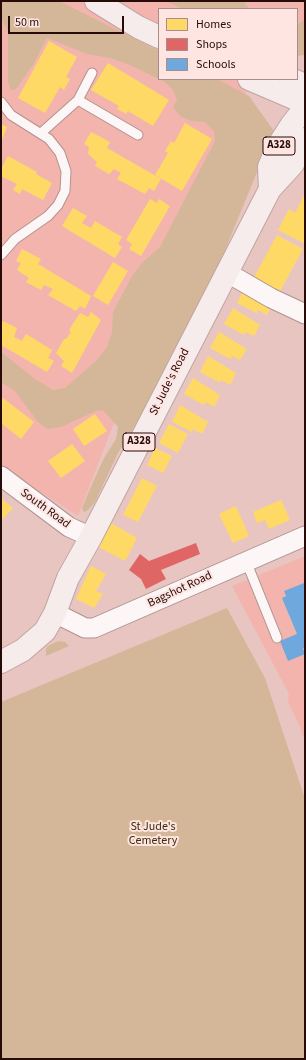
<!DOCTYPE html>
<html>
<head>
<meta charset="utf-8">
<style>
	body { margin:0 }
	#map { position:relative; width:306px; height:1060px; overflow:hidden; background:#e8c5c1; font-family:"Source Sans 3",sans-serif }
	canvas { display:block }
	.frame { position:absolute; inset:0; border:2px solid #260b09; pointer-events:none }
	.legend { position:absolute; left:158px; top:8px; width:140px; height:72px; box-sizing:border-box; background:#fee5e2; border:1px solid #a88e8b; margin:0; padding:5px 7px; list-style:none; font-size:12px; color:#260b09 }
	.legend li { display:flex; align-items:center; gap:8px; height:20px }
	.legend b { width:20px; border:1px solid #a88e8b }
	.scale { position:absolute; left:8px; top:16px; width:116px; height:18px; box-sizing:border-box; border:2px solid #260b09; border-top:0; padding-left:5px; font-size:12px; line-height:14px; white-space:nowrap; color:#260b09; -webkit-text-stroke:3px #fee5e2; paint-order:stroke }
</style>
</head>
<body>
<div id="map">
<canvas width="306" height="1060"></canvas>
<div class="frame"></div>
<ul class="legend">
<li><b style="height:11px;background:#ffd966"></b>Homes</li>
<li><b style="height:11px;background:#e06666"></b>Shops</li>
<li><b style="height:11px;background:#6fa8dc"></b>Schools</li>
</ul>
<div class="scale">50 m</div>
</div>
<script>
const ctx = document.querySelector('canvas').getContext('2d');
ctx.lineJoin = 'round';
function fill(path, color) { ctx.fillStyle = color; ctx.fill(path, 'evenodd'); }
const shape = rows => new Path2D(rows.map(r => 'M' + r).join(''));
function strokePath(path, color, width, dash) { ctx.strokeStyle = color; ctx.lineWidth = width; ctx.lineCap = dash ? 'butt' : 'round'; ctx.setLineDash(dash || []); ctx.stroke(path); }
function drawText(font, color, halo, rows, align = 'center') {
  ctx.font = font + ' "Source Sans 3",sans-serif'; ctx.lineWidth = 4; ctx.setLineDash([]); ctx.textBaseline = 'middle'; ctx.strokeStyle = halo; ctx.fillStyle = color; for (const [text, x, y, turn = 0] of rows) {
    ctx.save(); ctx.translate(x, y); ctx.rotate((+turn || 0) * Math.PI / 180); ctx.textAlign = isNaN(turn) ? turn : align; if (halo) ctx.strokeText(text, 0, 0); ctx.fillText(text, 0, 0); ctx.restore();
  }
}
const built = shape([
	[1,1,305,1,305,36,297,39,297,9,159,9,159,79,253,79,233,115,78,516,1,467],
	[305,556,305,741,300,727,288,702,289,694,232,586]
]);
const green = shape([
	[1,1,59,1,159,51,159,79,217,79,249,96,274,131,204,301,142,414,118,453,95,502,88,510,84,512,82,508,89,491,104,458,116,439,118,427,103,410,96,411,61,427,48,429,38,422,15,391,1,382,1,352,35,379,53,390,65,388,97,360,107,347,112,333,113,312,121,297,132,276,142,263,160,247,215,141,214,131,205,122,191,121,180,116,173,107,177,100,173,90,165,82,128,64,110,58,87,54,47,38,33,65,16,89,11,90,8,83,8,31,1,18],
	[166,1,244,1,249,9,183,9],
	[305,19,305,55,297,56,297,25],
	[227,608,265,678,305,799,305,1059,1,1059,1,702],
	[58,641,65,642,69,646,46,656,46,649,48,646]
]);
const homes = shape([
	[49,41,77,57,66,77,70,79,64,90,60,87,45,113,18,98],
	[108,63,169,100,153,126,128,111,126,114,117,109,119,106,91,90],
	[185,123,212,139,182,191,155,175,168,153,165,151,171,141,174,143],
	[1,124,7,127,1,143],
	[91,132,110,142,107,148,161,179,154,191,149,188,145,194,117,179,121,173,114,169,109,174,95,166,97,162,88,154,89,147,84,144],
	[8,156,37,172,36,174,52,183,43,200,22,189,20,194,13,190,17,184,1,176,1,169],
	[305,193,305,244,278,230,289,209,295,213],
	[150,199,157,203,159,199,170,206,141,256,129,249,132,244,126,240],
	[73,208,87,216,82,223,91,228,95,221,122,237,118,244,122,247,115,258,62,226],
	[277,235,303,249,279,293,253,279],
	[22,249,41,259,38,264,91,296,85,309,80,306,76,311,48,295,53,289,44,285,41,290,26,282,29,278,17,270,21,263,16,261],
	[113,262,128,271,108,305,93,296],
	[245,287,273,303,267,315,258,310,257,313,237,303],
	[233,308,260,325,254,336,246,332,244,335,224,324],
	[91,312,101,320,72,373,61,366,64,361,56,353,64,339,66,339,71,332,69,330,80,313,88,317],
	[3,321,17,328,14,337,22,341,26,334,52,350,48,358,54,361,47,372,1,345,1,325],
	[219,332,247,349,240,360,232,356,230,359,210,348],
	[208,356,236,373,230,385,221,380,220,383,200,372],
	[193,378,220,395,214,407,206,402,204,405,184,394],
	[3,398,34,422,21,439,1,423,1,401],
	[180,405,208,422,202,434,193,429,192,432,172,422],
	[95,414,107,431,84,446,73,429],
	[169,424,188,434,178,453,159,443],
	[72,444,85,461,61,478,48,461],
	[155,448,172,456,163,473,147,465],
	[142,478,157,486,138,522,123,515],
	[1,498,13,508,1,521],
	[281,500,290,520,269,529,265,520,257,523,253,512],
	[236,506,249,536,233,543,219,514],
	[111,523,137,538,125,561,98,547],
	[91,566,106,574,96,591,103,594,94,608,76,599]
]);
const shops = shape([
	[196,543,200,554,161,570,166,579,146,589,141,579,129,570,140,554,149,561]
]);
const schools = shape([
	[304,583,305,647,303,648,305,654,288,661,280,641,297,634,282,598,286,596,284,591]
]);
const lane = shape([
	[78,100,138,135],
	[1,102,11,115,49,139,60,153,66,171,65,191,58,205,48,216,15,239,1,255],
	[41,133,78,100,92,73],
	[246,561,277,638]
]);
const street = shape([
	[226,272,271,298,305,314],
	[1,476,69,527,91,537],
	[55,613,85,628,94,628,305,536]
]);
const primary = shape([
	[96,1,138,27,159,37],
	[249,79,305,103],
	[291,79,305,85],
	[270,189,293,164,305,139],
	[1,662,23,650,45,631,55,613,68,578,91,537,270,189,269,167,279,144,292,124,305,108]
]);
const shields = [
	[279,146,32],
	[139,442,32]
];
const shieldNames = [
	["A328",279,146],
	["A328",139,442]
];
const streetNames = [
	["St Jude's Road",170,382,-63],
	["South Road",45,509,36],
	["Bagshot Road",180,590,-25]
];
const parkNames = [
	["St Jude's",153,827],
	["Cemetery",153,841]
];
fill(built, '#f3b4ae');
fill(green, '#d4b798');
fill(homes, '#ffd966');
fill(shops, '#e06666');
fill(schools, '#6fa8dc');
strokePath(lane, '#b09390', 11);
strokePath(street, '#b09390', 21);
strokePath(primary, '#bfa5a3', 24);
strokePath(lane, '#fcf6f6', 9);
strokePath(street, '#fcf6f6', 19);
strokePath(primary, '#f6eceb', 22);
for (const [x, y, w] of shields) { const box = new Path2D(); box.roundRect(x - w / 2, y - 9, w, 18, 3); ctx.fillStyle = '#fee5e2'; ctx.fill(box); strokePath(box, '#260b09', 1); }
drawText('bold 11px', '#260b09', null, shieldNames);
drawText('12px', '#260b09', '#fee5e2', streetNames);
drawText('12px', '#3b2b05', '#fee5e2', parkNames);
</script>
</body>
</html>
